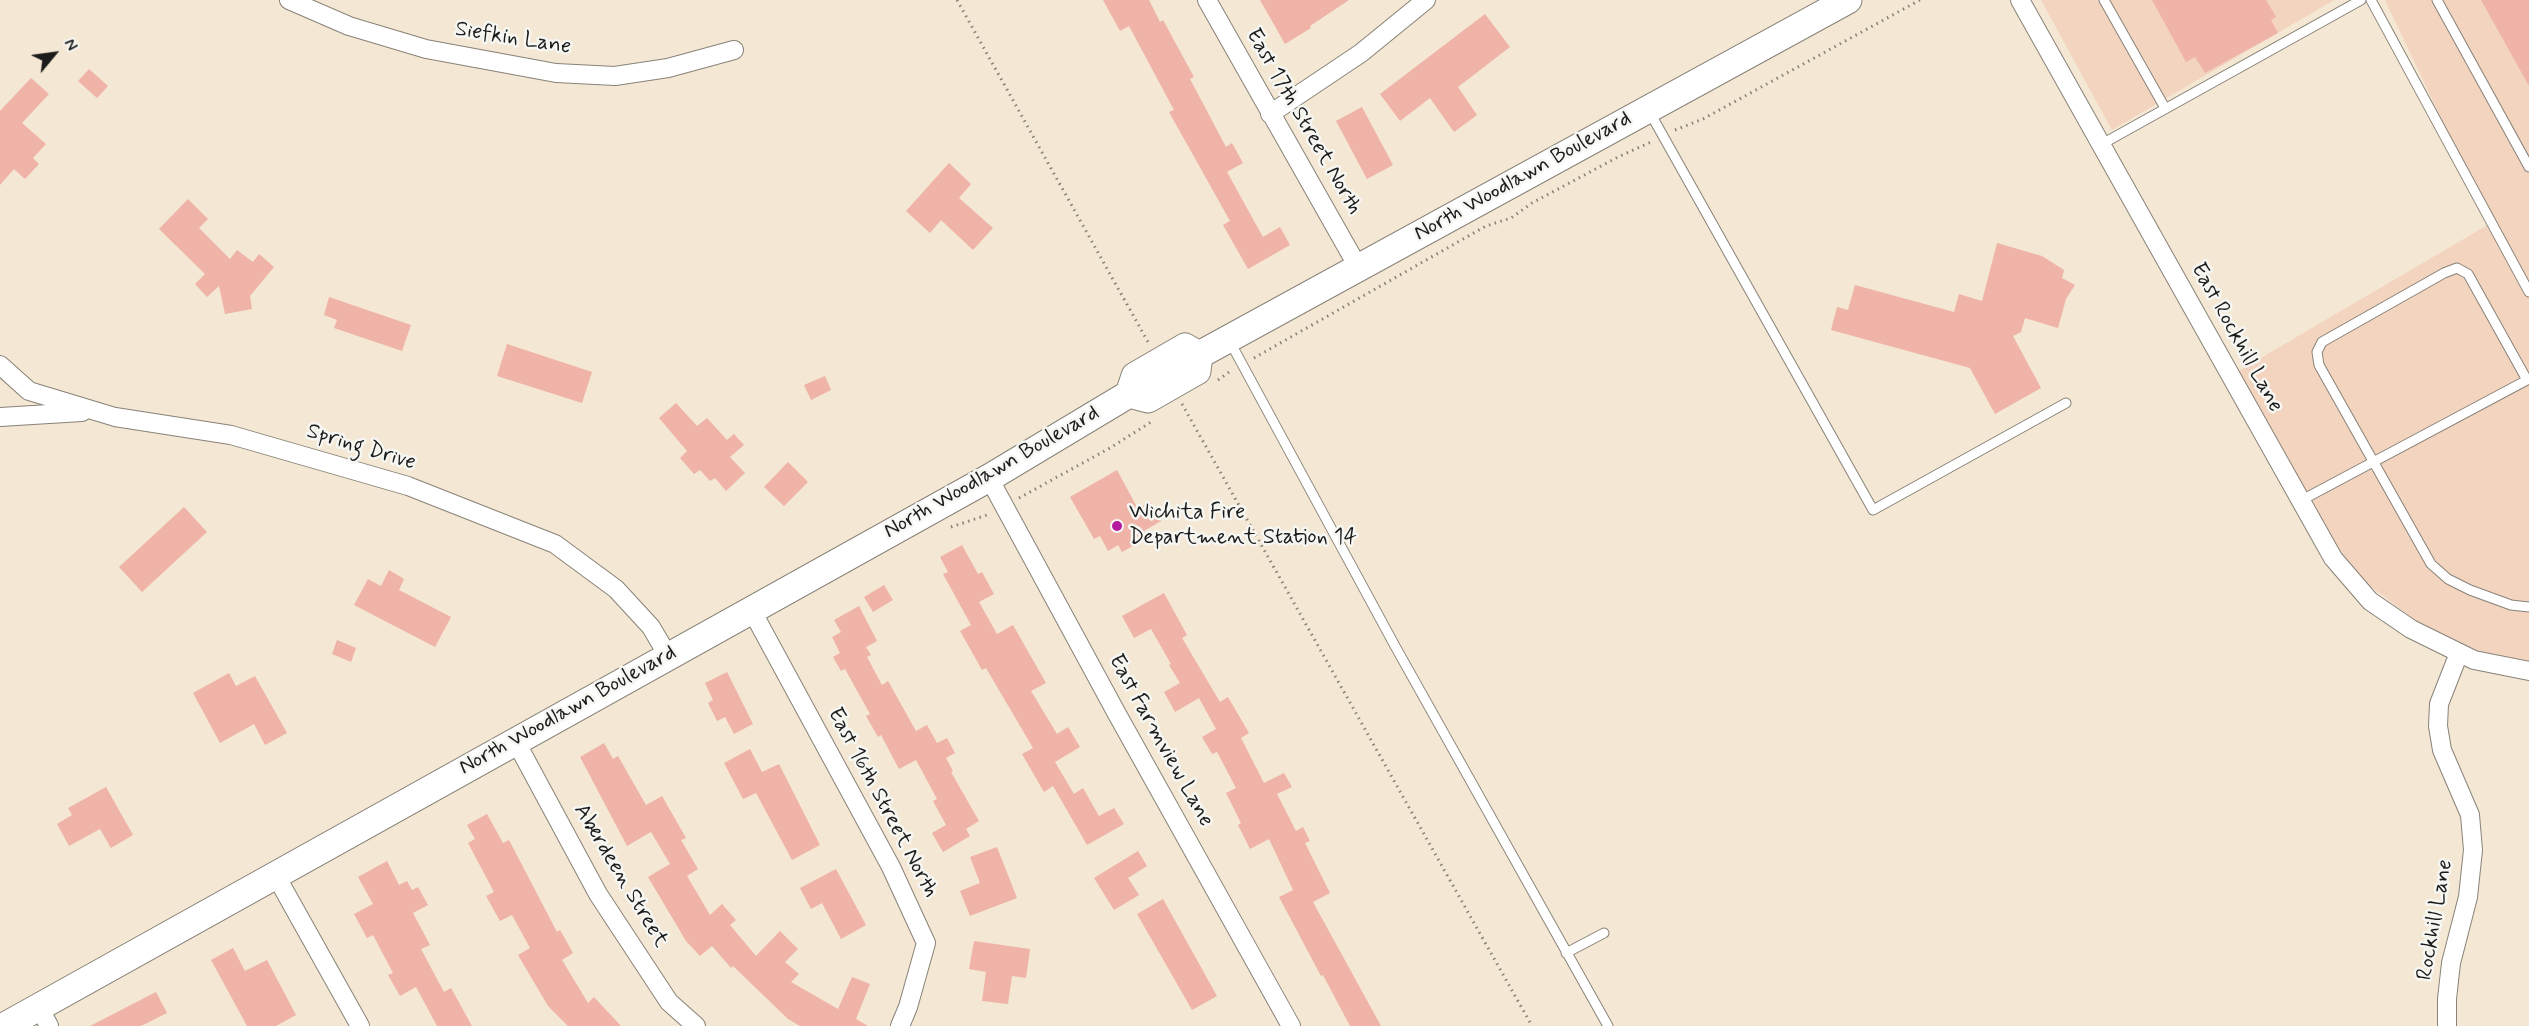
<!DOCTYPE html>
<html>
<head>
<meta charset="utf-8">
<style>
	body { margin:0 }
	#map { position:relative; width:2529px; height:1026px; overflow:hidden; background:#f4e7d3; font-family:Mynerve,sans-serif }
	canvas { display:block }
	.north { position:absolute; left:24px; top:24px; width:60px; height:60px; -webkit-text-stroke:4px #f6f6f2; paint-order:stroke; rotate:61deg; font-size:16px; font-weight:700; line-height:24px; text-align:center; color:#1c1c1c }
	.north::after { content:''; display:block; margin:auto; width:21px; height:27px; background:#1c1c1c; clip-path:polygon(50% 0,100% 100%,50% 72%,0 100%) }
</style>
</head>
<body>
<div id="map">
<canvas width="2529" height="1026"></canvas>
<div class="north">N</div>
</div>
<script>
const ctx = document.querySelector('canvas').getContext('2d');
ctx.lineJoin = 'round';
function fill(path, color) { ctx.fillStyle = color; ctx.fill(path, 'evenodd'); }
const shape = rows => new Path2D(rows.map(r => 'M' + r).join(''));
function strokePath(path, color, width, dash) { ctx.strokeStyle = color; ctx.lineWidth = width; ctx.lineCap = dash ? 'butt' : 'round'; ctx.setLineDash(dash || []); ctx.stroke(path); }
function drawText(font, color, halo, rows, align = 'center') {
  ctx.font = font + ' Mynerve,sans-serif'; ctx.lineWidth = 5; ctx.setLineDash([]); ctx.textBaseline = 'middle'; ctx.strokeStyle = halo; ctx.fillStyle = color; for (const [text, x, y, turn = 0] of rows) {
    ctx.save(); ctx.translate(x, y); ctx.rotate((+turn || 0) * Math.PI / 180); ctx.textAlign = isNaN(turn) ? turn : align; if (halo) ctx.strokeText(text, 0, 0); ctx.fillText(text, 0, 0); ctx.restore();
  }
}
const built = shape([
	[2041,0,2334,0,2112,130],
	[2385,0,2529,0,2529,669,2459,653,2333,558,2230,376,2491,223]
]);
const building = shape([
	[1103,0,1149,0,1160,22,1163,20,1194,77,1190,79,1226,147,1232,143,1243,163,1227,172,1248,210,1263,237,1280,227,1290,245,1248,269,1223,225,1230,221,1169,112,1174,110,1129,26,1120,31],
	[1260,0,1349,0,1310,26,1311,28,1285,44],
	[2152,0,2266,0,2276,17,2271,20,2278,33,2205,73,2195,57,2186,62],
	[2481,0,2529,0,2529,86],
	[1485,14,1510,47,1458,87,1477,115,1454,132,1430,98,1400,121,1380,94],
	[89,69,108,86,97,98,78,81],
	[31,78,49,94,22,123,46,144,33,158,39,164,25,179,14,169,0,185,0,111],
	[1362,107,1393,165,1367,179,1336,121],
	[949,163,971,184,959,198,993,228,973,250,941,220,930,233,906,211],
	[188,199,208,219,199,228,230,259,237,250,253,262,259,254,274,267,250,296,252,309,225,314,219,286,207,297,195,284,205,274,159,229],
	[1997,243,2042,256,2064,270,2062,278,2075,285,2066,299,2058,328,2025,318,2021,332,2013,336,2041,388,1995,414,1970,368,1831,330,1837,307,1848,310,1855,285,1954,312,1959,294,1982,301],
	[329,297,411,325,402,351,334,328,337,320,324,315],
	[507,344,592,372,582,403,497,376],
	[825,376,831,390,811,400,804,385],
	[676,403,697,426,707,418,727,440,734,434,744,445,730,457,745,473,726,491,715,478,710,481,700,470,694,474,680,458,687,451,659,418],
	[788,462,808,482,784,506,764,487],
	[1117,470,1138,509,1150,502,1161,521,1144,531,1147,538,1122,552,1118,545,1108,551,1100,536,1094,539,1070,497],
	[184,507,207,532,142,592,119,567],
	[962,545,978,574,982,572,994,594,979,602,997,634,1013,625,1046,683,1031,691,1057,734,1068,727,1080,747,1055,762,1074,794,1083,788,1099,816,1114,808,1124,824,1087,845,1053,786,1044,792,1022,754,1033,748,986,668,982,670,960,631,971,625,943,574,948,572,940,557],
	[389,570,404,579,399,590,451,617,435,647,354,605,368,579,381,586],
	[884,585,893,600,873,612,864,597],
	[1164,593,1187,635,1182,638,1220,702,1228,697,1249,733,1241,738,1264,783,1284,773,1292,787,1277,794,1296,831,1303,827,1310,841,1305,843,1330,893,1313,902,1381,1026,1350,1026,1323,975,1321,976,1279,897,1293,890,1269,839,1250,849,1238,825,1241,823,1226,793,1236,788,1217,752,1212,754,1202,737,1216,729,1199,698,1175,712,1164,692,1180,683,1169,665,1171,664,1151,629,1134,638,1122,616],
	[859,606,877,641,866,647,871,655,867,657,882,685,888,681,916,731,927,725,937,743,947,738,955,753,946,758,953,771,951,772,979,821,966,829,970,836,943,852,932,833,946,825,933,801,937,799,916,760,899,769,881,735,878,737,866,716,870,714,845,669,841,671,833,657,840,653,832,637,841,632,834,620],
	[337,640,356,648,351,662,332,654],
	[727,672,753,724,734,734,725,717,717,721,708,703,713,700,705,683],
	[229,673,236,686,255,676,287,733,265,745,254,724,220,743,193,693],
	[604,743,613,759,618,756,646,805,662,796,686,838,681,840,698,869,687,876,710,915,722,904,736,920,730,925,756,956,780,931,798,949,785,962,799,974,791,982,838,1009,852,977,870,984,856,1019,868,1026,800,1026,788,1019,733,966,731,968,712,946,700,956,686,941,648,877,670,864,651,832,627,846,580,757],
	[750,749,762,772,779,764,820,845,792,860,756,793,743,799,724,763],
	[106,787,133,835,111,848,100,829,69,846,57,824,72,815,68,808],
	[487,814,503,843,509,840,557,932,560,930,573,953,562,960,588,1003,594,997,621,1026,568,1026,548,1006,518,955,530,948,512,915,500,921,486,896,494,892,468,843,475,839,467,825],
	[997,847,1017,898,970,916,960,891,980,883,970,857],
	[1138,851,1147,866,1128,878,1139,895,1114,910,1094,878],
	[387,861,399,885,407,881,412,890,418,887,428,905,413,913,430,945,421,949,444,992,451,988,472,1026,437,1026,416,987,400,996,388,975,393,973,373,935,367,938,354,914,373,904,358,877],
	[836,869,866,925,841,939,822,903,811,909,800,888],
	[1163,899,1217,996,1192,1010,1137,914],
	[974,941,1030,949,1026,978,1012,976,1008,1004,982,1001,986,972,969,969],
	[233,948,245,971,267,960,296,1015,276,1026,247,1026,211,960],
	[156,992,167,1013,141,1026,90,1026]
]);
const path = shape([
	[957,0,1148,342],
	[1675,130,1703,119,1920,0],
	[1254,358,1486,226,1511,218,1532,203,1618,157,1651,142],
	[1218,380,1232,370],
	[1182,404,1532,1026],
	[1019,498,1110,448,1151,422],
	[951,527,990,514]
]);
const service = shape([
	[2104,0,2165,108],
	[2371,0,2529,292],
	[2437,0,2529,167],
	[1649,111,1873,510,2066,403],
	[2102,144,2361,0],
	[1229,340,1395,646,1608,1026],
	[2527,380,2468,274,2457,268,2444,273,2322,342,2317,352,2319,365,2431,564,2448,579,2470,590,2511,605,2529,607],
	[2300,501,2529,379],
	[1566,953,1604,933]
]);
const minor = shape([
	[289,0,349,26,426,49,556,73,615,76,668,68,734,50],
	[1207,0,1358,267],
	[2020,0,2333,558,2370,601,2411,629,2474,660,2529,671],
	[1270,114,1361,53,1426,0],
	[0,365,29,391,115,417,231,435,408,486,555,544,616,589,651,627,668,656],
	[0,417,82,412],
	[989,478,1117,714,1291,1026],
	[751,609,891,867,926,943,908,1007,900,1026],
	[515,740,598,894,669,1002,696,1026],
	[275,874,360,1026],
	[39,1007,49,1026],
	[2447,1026,2447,999,2451,963,2468,897,2473,850,2470,815,2442,750,2438,726,2439,704,2459,653]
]);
const secondary = shape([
	[1199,355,1848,0],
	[1129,394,1148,399,1197,371,1199,355],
	[5,1026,989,478,1129,394,1135,376,1185,347,1199,355]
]);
const markers = [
	[1117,526,6,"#b5179e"]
];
const streetNames = [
	["Siefkin Lane",513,39,9],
	["East 17th Street North",1303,122,60],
	["North Woodlawn Boulevard",1523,177,-29],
	["East Rockhill Lane",2236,338,61],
	["Spring Drive",361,448,17],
	["North Woodlawn Boulevard",992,473,-30],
	["North Woodlawn Boulevard",568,711,-29],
	["East Farmview Lane",1160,741,61],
	["East 16th Street North",882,803,62],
	["Aberdeen Street",620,876,59],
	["Rockhill Lane",2436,920,-80]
];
const poiNames = [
	["Wichita Fire",1129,513],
	["Department Station 14",1129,538]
];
fill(built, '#f3d4bf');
fill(building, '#efb3a8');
strokePath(service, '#888278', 11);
strokePath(minor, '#888278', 20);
strokePath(secondary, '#888278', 29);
strokePath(path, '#888278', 3, [1.5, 4.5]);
strokePath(service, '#fff', 9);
strokePath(minor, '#fff', 18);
strokePath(secondary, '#fff', 27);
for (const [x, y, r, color] of markers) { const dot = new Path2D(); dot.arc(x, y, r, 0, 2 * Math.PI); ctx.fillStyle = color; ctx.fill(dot); strokePath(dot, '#f6f6f2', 2); }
drawText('22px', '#1c1c1c', '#f6f6f2', streetNames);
drawText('22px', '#1c1c1c', '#f6f6f2', poiNames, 'left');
</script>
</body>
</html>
